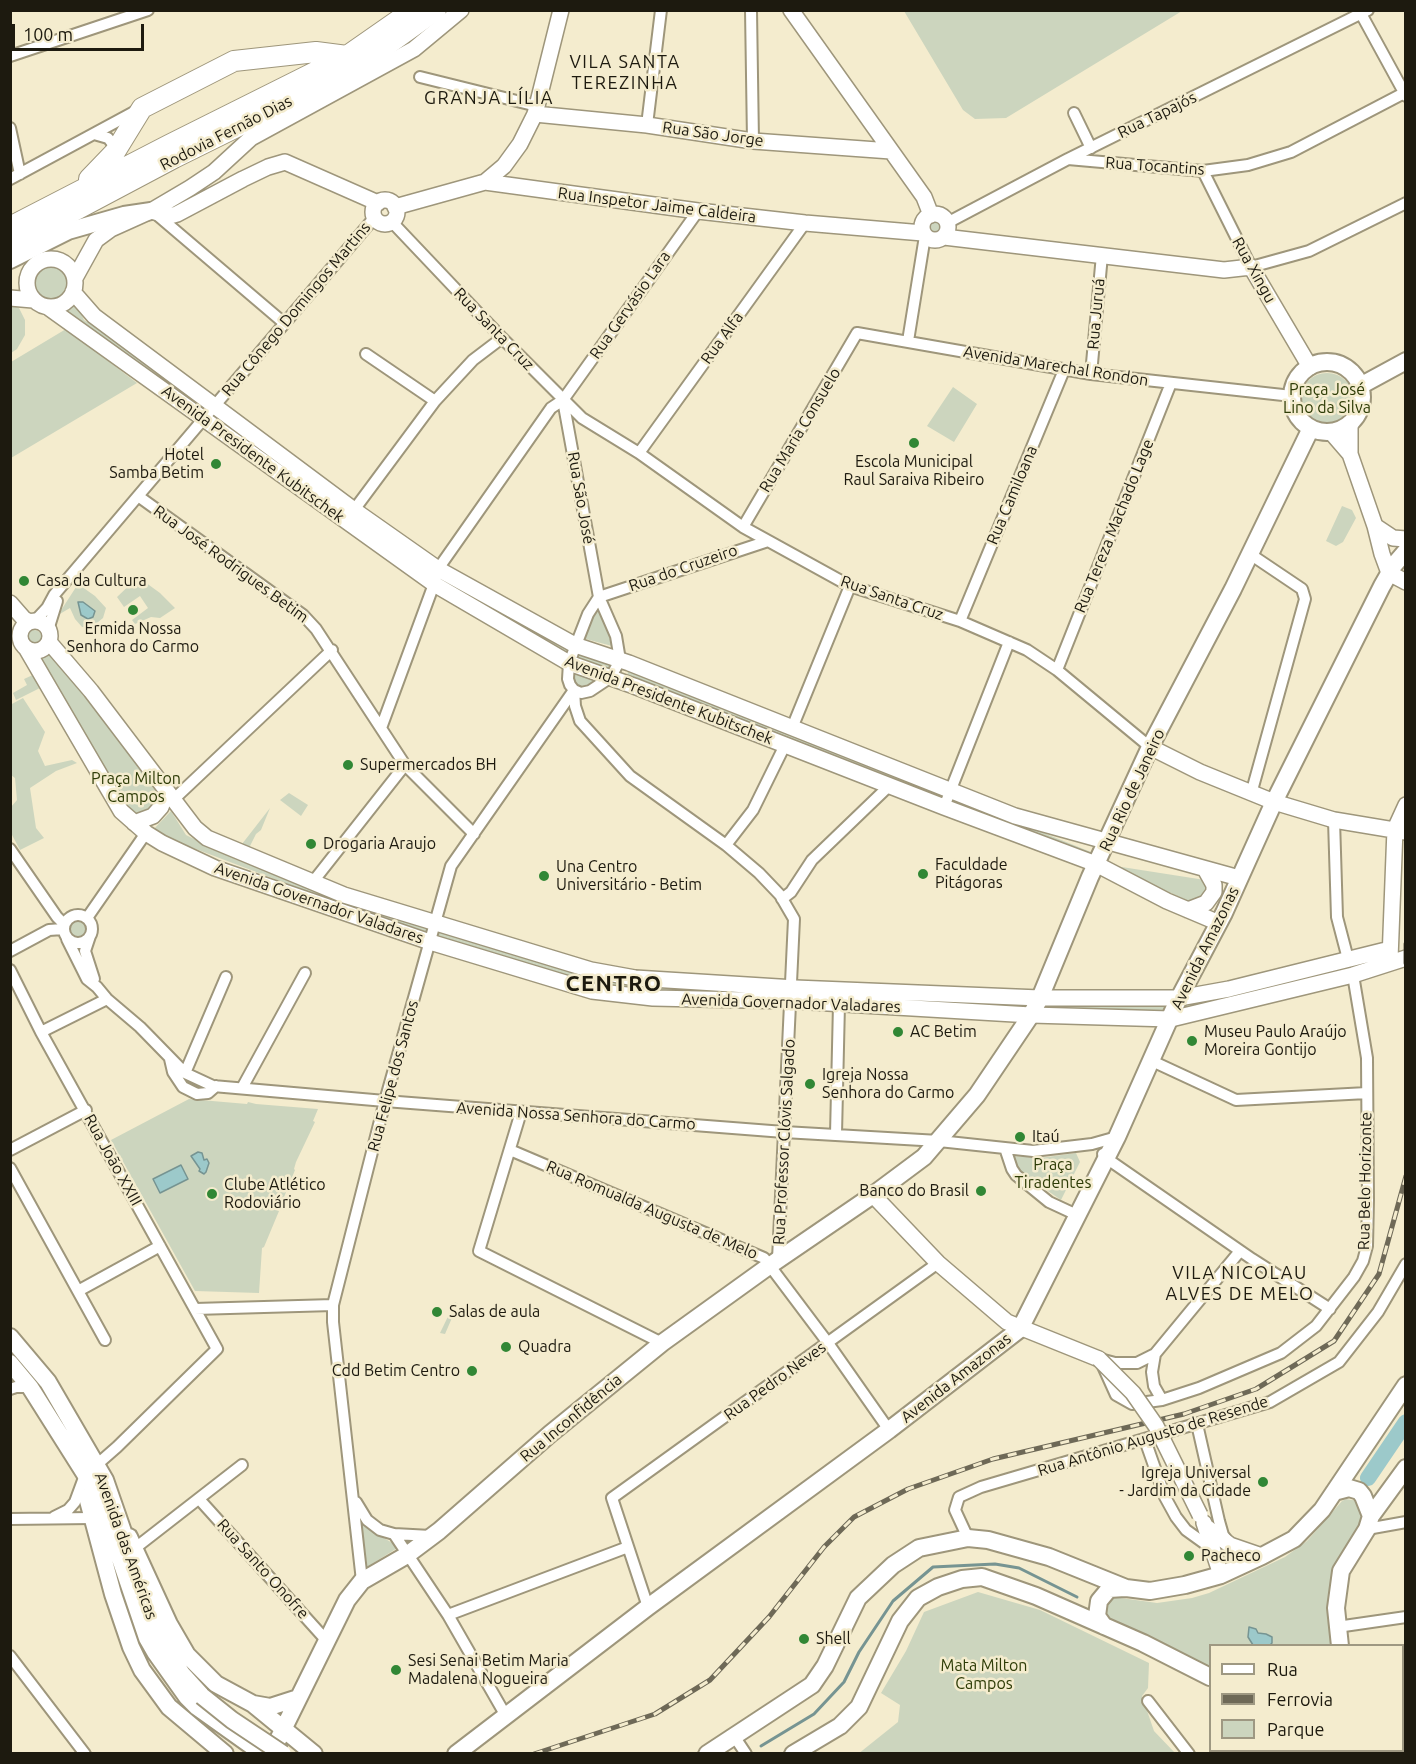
<!DOCTYPE html>
<html>
<head>
<meta charset="utf-8">
<style>
	body { margin:0 }
	#map { position:relative; width:1416px; height:1764px; overflow:hidden; background:#f4ecce; font-family:Ubuntu,sans-serif }
	canvas { display:block }
	.frame { position:absolute; inset:0; border:12px solid #1d1a0f; pointer-events:none }
	.legend { position:absolute; left:1209px; top:1644px; width:195px; height:108px; box-sizing:border-box; background:#f4ecce; border:2px solid #9e9882; margin:0; padding:8px 10px; list-style:none; font-size:18px; color:#1d1a0f }
	.legend li { display:flex; align-items:center; gap:12px; height:30px }
	.legend b { width:30px; border:2px solid #9e9882 }
	.scale { position:absolute; left:12px; top:24px; width:132px; height:27px; box-sizing:border-box; border:3px solid #1d1a0f; border-top:0; padding-left:8px; font-size:18px; line-height:21px; white-space:nowrap; color:#1d1a0f; -webkit-text-stroke:4px #f4ecce; paint-order:stroke }
</style>
</head>
<body>
<div id="map">
<canvas width="1416" height="1764"></canvas>
<div class="frame"></div>
<ul class="legend">
<li><b style="height:8px;background:#fff"></b>Rua</li>
<li><b style="height:8px;background:#6e6957"></b>Ferrovia</li>
<li><b style="height:16px;background:#ccd5be"></b>Parque</li>
</ul>
<div class="scale">100 m</div>
</div>
<script>
const ctx = document.querySelector('canvas').getContext('2d');
ctx.lineJoin = 'round';
function fill(path, color) { ctx.fillStyle = color; ctx.fill(path, 'evenodd'); }
const shape = rows => new Path2D(rows.map(r => 'M' + r).join(''));
function strokePath(path, color, width, dash) { ctx.strokeStyle = color; ctx.lineWidth = width; ctx.lineCap = dash ? 'butt' : 'round'; ctx.setLineDash(dash || []); ctx.stroke(path); }
function drawText(font, color, halo, rows, align = 'center') {
  ctx.font = font + ' Ubuntu,sans-serif'; ctx.lineWidth = 5; ctx.setLineDash([]); ctx.textBaseline = 'middle'; ctx.strokeStyle = halo; ctx.fillStyle = color; for (const [text, x, y, turn = 0] of rows) {
    ctx.save(); ctx.translate(x, y); ctx.rotate((+turn || 0) * Math.PI / 180); ctx.textAlign = isNaN(turn) ? turn : align; if (halo) ctx.strokeText(text, 0, 0); ctx.fillText(text, 0, 0); ctx.restore();
  }
}
const green = shape([
	[1182,11,1006,118,975,119,963,110,904,11],
	'928 226a7 7 0 1 1 14 0a7 7 0 1 1-14 0Z',
	'34 284a19 19 0 1 1 38 0a19 19 0 1 1-38 0Z',
	[76,301,84,320,131,350,200,401,190,413,59,313,69,308],
	[11,304,19,308,25,320,25,335,17,349,11,353],
	[66,329,137,383,11,458,11,362],
	'1300 400a27 27 0 1 1 54 0a27 27 0 1 1-54 0Z',
	[953,387,977,404,954,442,927,426],
	[1342,506,1352,510,1356,518,1343,542,1336,546,1326,541],
	[138,577,160,593,175,608,160,618,151,617,135,624,132,620,148,608,140,596,124,607,117,597],
	[447,580,567,646,565,655,444,586],
	[78,584,95,596,106,608,103,618,92,627,82,627,75,619,70,608,58,615],
	[599,603,602,612,612,646,582,638],
	'26 638a8 8 0 1 1 16 0a8 8 0 1 1-16 0Z',
	[48,651,162,787,160,807,133,818,32,654,40,655],
	[581,651,614,661,611,672,577,660],
	[572,667,603,679,582,689,578,687,571,677],
	[628,670,943,790,939,800,627,679],
	[35,674,42,687,16,700,13,693,27,685,24,679],
	[23,698,45,732,38,751,45,766,72,760,77,763,56,771,30,788,36,828,44,838,20,850,11,833,11,807,17,800,15,778,11,775,10,705],
	[289,793,308,805,301,816,280,800],
	[954,797,1091,852,1089,858,950,804],
	[270,808,261,830,256,834,249,848,242,844],
	[171,811,186,835,237,860,399,919,608,982,747,990,1192,1000,1375,955,1376,964,1188,1011,1149,1012,632,991,592,984,401,927,151,832],
	[1109,865,1205,880,1209,883,1205,900,1193,903],
	'69 930a9 9 0 1 1 18 0a9 9 0 1 1-18 0Z',
	[189,1099,247,1104,248,1102,256,1104,318,1109,313,1121,315,1122,296,1162,294,1169,295,1170,280,1207,277,1210,279,1211,264,1247,262,1248,259,1293,195,1291,111,1140],
	[1076,1153,1080,1162,1061,1200,1016,1169,1013,1156,1040,1158],
	[455,1302,458,1304,445,1334,440,1333],
	[1346,1499,1358,1501,1365,1515,1343,1553,1330,1587,1327,1614,1331,1645,1210,1646,1210,1668,1107,1619,1103,1610,1110,1598,1114,1597,1157,1603,1192,1598,1209,1593,1285,1557,1307,1541,1342,1501],
	[362,1525,399,1547,367,1567],
	[978,1592,1040,1610,1149,1663,1148,1688,1142,1696,1154,1731,1175,1753,858,1754,898,1722,900,1705,881,1693,906,1651,924,1612]
]);
const water = shape([
	[78,602,83,602,95,611,93,617,88,619,81,615,78,602],
	[198,1152,202,1153,204,1160,207,1159,209,1163,206,1172,204,1174,199,1171,200,1169,191,1156,198,1152],
	[181,1165,188,1179,160,1193,153,1179,181,1165],
	[1249,1627,1256,1629,1258,1633,1266,1634,1272,1637,1272,1643,1270,1645,1253,1645,1248,1637,1249,1627]
]);
const stream = shape([
	[761,1746,814,1714,844,1682,859,1652,893,1601,933,1567,995,1564,1019,1568,1077,1597]
]);
const river = shape([
	[1368,1478,1406,1422],
	[1343,1750,1344,1754]
]);
const street = shape([
	[751,10,753,141],
	[1359,10,1406,96],
	[10,56,148,10],
	[420,77,537,106],
	[1074,113,1091,148],
	[647,125,661,10],
	[10,128,20,174],
	[94,134,108,138,112,143,115,152],
	[1068,159,1203,171,1248,165,1291,152,1406,92],
	[1203,171,1251,267,1309,251,1406,203],
	[10,179,136,111],
	[156,214,284,323],
	[392,222,502,338,582,418,639,453,743,527,850,586,960,621,1027,650,1057,670,1150,747],
	[947,223,1068,159,1368,10],
	[908,341,925,236],
	[366,354,435,401],
	[1091,374,1102,255],
	[563,400,599,597,616,636,620,660,611,677,590,691,581,693,574,690,570,685,568,679,569,663,588,614,599,597],
	[639,453,805,223],
	[138,496,303,615,316,629,405,765,474,834],
	[354,510,435,401,473,360,502,338],
	[743,527,857,333,1091,374,1292,396],
	[1250,554,1302,589,1305,599,1251,794],
	[599,597,768,541],
	[960,621,1064,370],
	[34,622,47,608,54,595,374,218],
	[48,630,57,601],
	[1057,670,1171,383],
	[574,690,575,706,580,721,630,776,726,845,759,873,780,895,794,919,778,1259],
	[381,728,434,584,438,569,551,408,563,400,698,211],
	[792,728,850,586],
	[173,800,332,650],
	[944,807,1009,642],
	[1334,820,1337,917,1348,959],
	[726,845,753,810,785,745],
	[10,849,57,917,64,924],
	[312,883,405,765],
	[782,899,791,892,812,860,889,786],
	'64 929a14 14 0 1 1 28 0a14 14 0 1 1-28 0Z',
	[87,918,146,833],
	[90,936,85,951,94,979],
	[67,939,87,979,97,987,107,999,140,1027,185,1073,213,1086,385,1101,784,1132,939,1141,1033,1151,1092,1144,1117,1137],
	[10,951,49,930,63,929],
	[10,970,41,1032,217,1349,117,1447,85,1475,75,1502,68,1510,54,1517],
	[41,1032,107,999],
	[170,1059,173,1072,183,1087,197,1094,208,1093,216,1086],
	[1152,1061,1236,1100,1367,1093],
	[185,1073,226,977],
	[242,1088,305,973],
	[521,1112,479,1251,662,1343],
	[836,1134,839,1004],
	[1005,1148,1012,1169,1016,1175,1049,1202,1077,1215],
	[10,1150,86,1110],
	[510,1150,764,1258,828,1343,889,1430],
	[1103,1154,1106,1158,1252,1259,1330,1309],
	[10,1168,105,1340],
	[78,1291,160,1246],
	[195,1309,333,1305],
	[1155,1354,1152,1372,1154,1386,1162,1400],
	[1100,1359,1115,1363,1137,1363,1155,1354,1240,1251],
	[1102,1364,1116,1395,1132,1404,1162,1400,1199,1388,1281,1353,1316,1326,1354,1277,1363,1261,1367,1246,1368,1200,1367,1058,1353,975],
	[10,1389,16,1387,30,1387],
	[1197,1424,1219,1521,1223,1535,1226,1539],
	[1145,1440,1165,1497,1176,1517,1186,1530,1211,1548],
	[199,1499,326,1640],
	[356,1502,367,1520,380,1530,394,1534,431,1536],
	[10,1519,92,1518],
	[1367,1529,1406,1522],
	[394,1534,448,1615,506,1716],
	[968,1538,955,1510,959,1497,981,1487,1270,1402,1339,1362,1378,1312,1406,1264],
	[134,1549,242,1465],
	[362,1581,333,1322,333,1305,385,1101,451,866,574,690],
	[648,1607,612,1498,938,1263],
	[448,1615,628,1547],
	[1337,1627,1406,1617],
	[10,1656,85,1754],
	[1148,1701,1189,1754],
	[734,1736,746,1754]
]);
const secondary = shape([
	[791,10,924,197,931,215],
	[535,114,647,125,753,141,891,151],
	[485,182,504,166,520,144,535,114,561,10],
	'373 212a12 12 0 1 1 24 0a12 12 0 1 1-24 0Z',
	[395,207,485,182,698,211,805,223,923,233],
	[151,211,170,216,177,214,243,179,268,167,285,162,378,203],
	'922 227a13 13 0 1 1 26 0a13 13 0 1 1-26 0Z',
	[944,237,1224,270,1251,267,1310,367],
	'27 283a24 24 0 1 1 48 0a24 24 0 1 1-48 0Z',
	[75,278,96,240,111,229,151,211,190,188,214,172,251,138,414,49,461,10],
	[73,292,94,316,354,510,438,569,575,645,629,663,1015,816,1239,878],
	[10,298,33,300],
	[49,308,434,584,569,663,634,686,944,807,1096,864,1167,901,1219,923],
	[1350,423,1350,454,1375,526,1382,554,1389,573,1406,582],
	[1331,432,1350,454],
	[1375,526,1393,538,1406,539],
	[10,603,24,619,30,622],
	'20 636a15 15 0 1 1 30 0a15 15 0 1 1-30 0Z',
	[49,642,91,691,195,828,207,838,344,895,591,970,635,978,795,988,1040,998,1179,998,1229,989,1390,949],
	[26,648,121,811,146,833,162,843,215,868,430,942,592,991,653,998,794,1001,1031,1015,1171,1019,1353,975,1406,958],
	[1150,747,1200,772,1274,802,1334,820,1406,832],
	[134,823,153,816,161,807,167,792],
	[1188,910,1206,903,1214,892,1214,885,1205,869],
	[1390,959,1395,829,1406,805],
	[873,1195,938,1263,1007,1322,1099,1359],
	[1204,1523,1221,1575],
	[1205,1526,1230,1545,1262,1556],
	[1402,1706,1406,1706],
	[1315,1750,1316,1754],
	[1369,1750,1369,1754]
]);
const primary = shape([
	[10,260,68,231,124,215,151,211],
	'1292 397a35 35 0 1 1 70 0a35 35 0 1 1-70 0Z',
	[1360,386,1406,361],
	[10,1337,48,1382,105,1480,129,1549],
	[10,1363,30,1387,90,1482,111,1532,147,1638,155,1652,187,1697,197,1707,263,1754],
	[1334,1492,1349,1488,1359,1491,1363,1496,1371,1516],
	[87,1497,113,1594,131,1647,142,1670,169,1707,225,1754],
	[129,1537,169,1624,187,1655,216,1684,253,1704,314,1754],
	[142,1588,160,1639,182,1674,202,1696],
	[1104,1626,1097,1616,1099,1601,1109,1589,1125,1588],
	[1340,1646,1336,1608,1341,1571,1367,1529,1371,1516,1406,1468],
	[253,1704,270,1707,298,1698],
	[271,1754,347,1600,362,1581,407,1555,439,1531,550,1434,662,1343,769,1266,873,1195,924,1157,977,1095,1031,1015,1040,998,1090,877,1150,747,1233,589,1311,428],
	[456,1754,648,1607,889,1430,1020,1329,1117,1137,1177,1002,1224,913,1274,802,1382,586,1394,565,1406,551],
	[707,1754,812,1685,825,1666,858,1598,893,1565,919,1548,968,1538,988,1540,1049,1557,1126,1588,1150,1591,1185,1585,1221,1575,1262,1556,1294,1539,1322,1510,1406,1385],
	[793,1754,840,1726,859,1707,900,1621,918,1598,938,1587,962,1579,982,1577,1036,1596,1143,1643,1210,1677]
]);
const highway = shape([
	[89,179,115,152,142,108,234,61,316,52,347,56],
	[10,227,169,145,347,56,413,10],
	[10,245,174,158,354,69,436,10]
]);
const rail = shape([
	[1406,944,1406,963],
	[534,1754,655,1714,710,1680,769,1617,824,1547,854,1517,908,1489,993,1459,1184,1414,1256,1389,1334,1341,1379,1274,1406,1176]
]);
const secondaryBridge = shape([
	[1099,1359,1133,1393,1156,1426,1200,1515]
]);
const primaryBridge = shape([
	[202,1696,232,1720,283,1754]
]);
const markers = [
	[914,443,6,"#318735"],
	[216,464,6,"#318735"],
	[24,581,6,"#318735"],
	[133,610,6,"#318735"],
	[348,765,6,"#318735"],
	[311,844,6,"#318735"],
	[923,874,6,"#318735"],
	[544,876,6,"#318735"],
	[898,1032,6,"#318735"],
	[1192,1041,6,"#318735"],
	[810,1084,6,"#318735"],
	[1020,1137,6,"#318735"],
	[981,1191,6,"#318735"],
	[212,1194,6,"#318735"],
	[437,1312,6,"#318735"],
	[506,1347,6,"#318735"],
	[472,1371,6,"#318735"],
	[1263,1482,6,"#318735"],
	[1189,1556,6,"#318735"],
	[804,1639,6,"#318735"],
	[396,1670,6,"#318735"]
];
const streetNames = [
	["Rua Tapajós",1157,115,-26],
	["Rodovia Fernão Dias",226,133,-27],
	["Rua São Jorge",713,134,8],
	["Rua Tocantins",1155,166,4],
	["Rua Inspetor Jaime Caldeira",657,205,7],
	["Rua Xingu",1254,270,61],
	["Rua Gervásio Lara",630,305,-55],
	["Rua Cônego Domingos Martins",296,309,-50],
	["Rua Juruá",1096,314,-85],
	["Rua Santa Cruz",494,329,46],
	["Rua Alfa",722,338,-54],
	["Avenida Marechal Rondon",1056,366,9],
	["Rua Maria Consuelo",800,430,-59],
	["Avenida Presidente Kubitschek",253,454,36],
	["Rua Camiloana",1012,495,-67],
	["Rua São José",581,498,80],
	["Rua Tereza Machado Lage",1114,526,-68],
	["Rua José Rodrigues Betim",231,564,36],
	["Rua do Cruzeiro",683,568,-19],
	["Rua Santa Cruz",892,598,19],
	["Avenida Presidente Kubitschek",669,700,21],
	["Rua Rio de Janeiro",1132,790,-65],
	["Avenida Governador Valadares",319,903,19],
	["Avenida Amazonas",1205,948,-64],
	["Avenida Governador Valadares",791,1003,2],
	["Rua Felipe dos Santos",393,1076,-75],
	["Avenida Nossa Senhora do Carmo",576,1116,4],
	["Rua Professor Clóvis Salgado",784,1142,-87],
	["Rua João XXIII",113,1160,61],
	["Rua Belo Horizonte",1365,1181,-89],
	["Rua Romualda Augusta de Melo",652,1210,23],
	["Avenida Amazonas",956,1378,-38],
	["Rua Pedro Neves",775,1381,-36],
	["Rua Inconfidência",571,1418,-40],
	["Rua Antônio Augusto de Resende",1153,1436,-17],
	["Avenida das Américas",126,1546,70],
	["Rua Santo Onofre",263,1569,48]
];
const parkNames = [
	["Praça José",1327,390],
	["Lino da Silva",1327,408],
	["Praça Milton",136,779],
	["Campos",136,797],
	["Praça",1053,1165],
	["Tiradentes",1053,1183],
	["Mata Milton",984,1666],
	["Campos",984,1684]
];
const poiNames = [
	["Hotel",204,455,"right"],
	["Samba Betim",204,473,"right"],
	["Escola Municipal",914,462,"center"],
	["Raul Saraiva Ribeiro",914,480,"center"],
	["Casa da Cultura",36,581],
	["Ermida Nossa",133,629,"center"],
	["Senhora do Carmo",133,647,"center"],
	["Supermercados BH",360,765],
	["Drogaria Araujo",323,844],
	["Faculdade",935,865],
	["Pitágoras",935,883],
	["Una Centro",556,867],
	["Universitário - Betim",556,885],
	["AC Betim",910,1032],
	["Museu Paulo Araújo",1204,1032],
	["Moreira Gontijo",1204,1050],
	["Igreja Nossa",822,1075],
	["Senhora do Carmo",822,1093],
	["Itaú",1032,1137],
	["Clube Atlético",224,1185],
	["Rodoviário",224,1203],
	["Banco do Brasil",969,1191,"right"],
	["Salas de aula",449,1312],
	["Quadra",518,1347],
	["Cdd Betim Centro",460,1371,"right"],
	["Igreja Universal",1251,1473,"right"],
	["- Jardim da Cidade",1251,1491,"right"],
	["Pacheco",1201,1556],
	["Shell",816,1639],
	["Sesi Senai Betim Maria",408,1661],
	["Madalena Nogueira",408,1679]
];
const neighbourhoodNames = [
	["VILA SANTA",625,62],
	["TEREZINHA",625,83],
	["GRANJA LÍLIA",489,98],
	["VILA NICOLAU",1240,1273],
	["ALVES DE MELO",1240,1294]
];
const districtNames = [
	["CENTRO",614,984]
];
fill(green, '#ccd5be');
fill(water, '#9cc9ca');
strokePath(water, '#769492', 1.5);
strokePath(stream, '#769492', 3);
strokePath(river, '#9cc9ca', 16);
strokePath(street, '#9e967b', 14);
strokePath(secondary, '#9e967b', 18);
strokePath(primary, '#9e967b', 20);
strokePath(highway, '#9e967b', 22);
strokePath(street, '#fff', 10);
strokePath(secondary, '#fff', 15);
strokePath(primary, '#fff', 16);
strokePath(highway, '#fff', 20);
strokePath(rail, '#6e6957', 5);
strokePath(rail, '#f4ecce', 3, [9]);
strokePath(secondaryBridge, '#9e967b', 18, []);
strokePath(primaryBridge, '#9e967b', 20, []);
strokePath(secondaryBridge, '#fff', 15);
strokePath(primaryBridge, '#fff', 16);
for (const [x, y, r, color] of markers) { const dot = new Path2D(); dot.arc(x, y, r, 0, 2 * Math.PI); ctx.fillStyle = color; ctx.fill(dot); strokePath(dot, '#f4ecce', 2); }
drawText('16px', '#1d1a0f', '#f4ecce', streetNames);
drawText('16px', '#2e3c07', '#f4ecce', parkNames);
drawText('16px', '#1d1a0f', '#f4ecce', poiNames, 'left');
ctx.letterSpacing = '1.5px';
drawText('18px', '#1d1a0f', '#f4ecce', neighbourhoodNames);
ctx.letterSpacing = '0px';
ctx.letterSpacing = '1.5px';
drawText('bold 22px', '#1d1a0f', '#f4ecce', districtNames);
ctx.letterSpacing = '0px';
</script>
</body>
</html>
